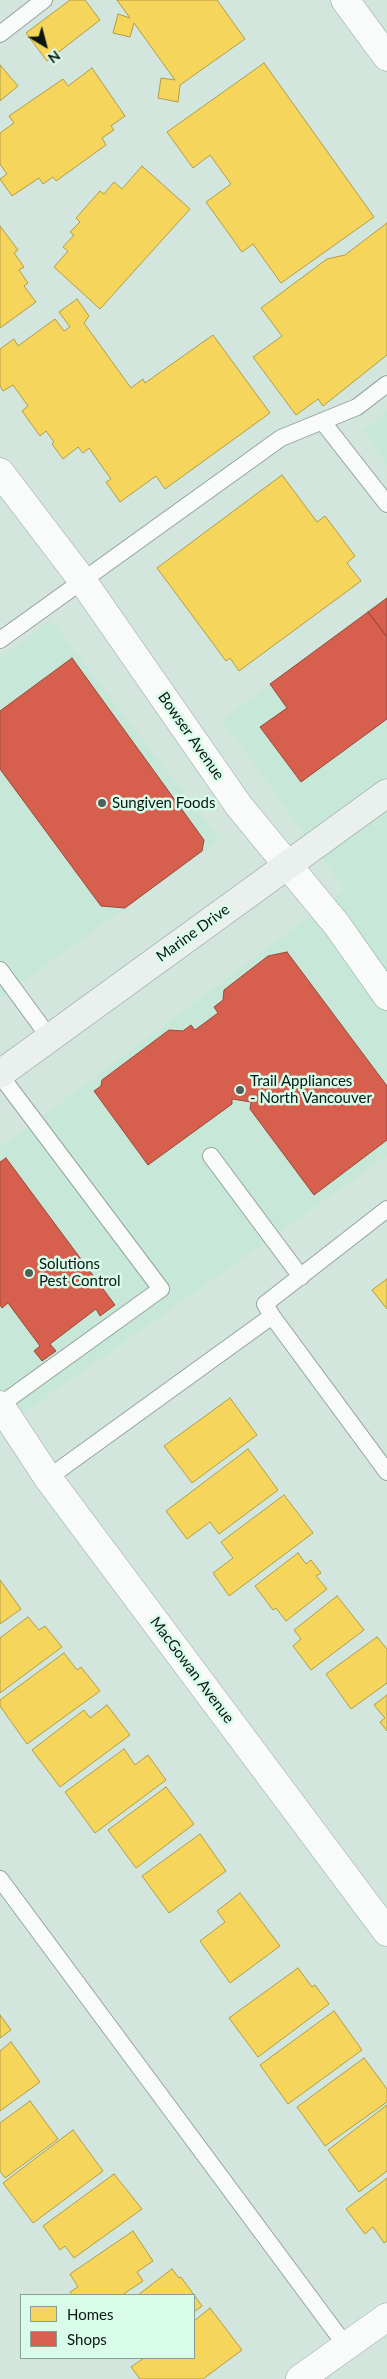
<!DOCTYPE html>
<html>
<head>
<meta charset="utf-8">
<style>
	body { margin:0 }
	#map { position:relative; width:387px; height:2379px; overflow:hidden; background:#d3e6dd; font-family:Lato,sans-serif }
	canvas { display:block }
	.legend { position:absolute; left:20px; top:2294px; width:175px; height:65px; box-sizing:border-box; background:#d8fbea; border:1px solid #86a093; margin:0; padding:6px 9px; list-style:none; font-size:15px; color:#0a1711 }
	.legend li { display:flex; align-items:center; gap:10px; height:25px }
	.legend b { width:25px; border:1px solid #86a093 }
	.north { position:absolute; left:20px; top:20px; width:50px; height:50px; -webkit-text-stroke:4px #d8fbea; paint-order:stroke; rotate:143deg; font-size:14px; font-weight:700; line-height:20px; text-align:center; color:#0a1711 }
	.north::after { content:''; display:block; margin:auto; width:18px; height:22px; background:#0a1711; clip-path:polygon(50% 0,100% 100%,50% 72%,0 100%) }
</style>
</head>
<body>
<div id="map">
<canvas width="387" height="2379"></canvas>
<ul class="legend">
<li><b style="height:14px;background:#f6d55c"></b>Homes</li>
<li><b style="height:14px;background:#d6604d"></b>Shops</li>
</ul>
<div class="north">N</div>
</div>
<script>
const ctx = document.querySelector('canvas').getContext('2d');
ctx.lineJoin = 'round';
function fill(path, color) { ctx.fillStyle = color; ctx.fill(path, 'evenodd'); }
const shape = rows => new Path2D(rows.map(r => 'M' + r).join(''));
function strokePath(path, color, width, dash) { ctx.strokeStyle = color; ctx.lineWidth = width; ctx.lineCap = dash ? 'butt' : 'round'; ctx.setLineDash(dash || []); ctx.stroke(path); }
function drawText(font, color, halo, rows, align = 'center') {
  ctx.font = font + ' Lato,sans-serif'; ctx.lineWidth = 5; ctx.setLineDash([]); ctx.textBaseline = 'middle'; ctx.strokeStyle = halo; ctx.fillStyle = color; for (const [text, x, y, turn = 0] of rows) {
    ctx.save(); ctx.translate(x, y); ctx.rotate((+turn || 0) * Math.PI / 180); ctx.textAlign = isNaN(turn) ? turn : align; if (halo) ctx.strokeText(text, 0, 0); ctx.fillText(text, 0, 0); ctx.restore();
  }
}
const built = shape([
	[387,411,387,466,363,430],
	[387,596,387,1156,0,1430,0,1148,345,890,222,720],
	[51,620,220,840,0,998,0,657]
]);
const homes = shape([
	[70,0,85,0,100,20,47,61,26,33,70,0],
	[117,0,217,0,245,39,180,85,178,102,158,98,161,78,175,80,134,23,130,37,113,33,118,14,130,18,117,0],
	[264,63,374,217,281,283,253,244,242,252,206,202,231,184,210,155,193,168,167,132,264,63],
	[0,65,18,86,0,101,0,65],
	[92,68,125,116,111,126,114,130,102,138,106,145,56,181,53,177,43,184,39,178,12,196,0,179,7,174,0,164,0,133,14,123,9,116,63,79,68,86,92,68],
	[142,166,190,209,100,309,54,267,68,251,63,247,74,235,70,232,80,222,76,218,100,191,104,194,114,182,122,189,142,166],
	[387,223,387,355,323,406,318,399,296,415,253,357,282,336,261,308,327,259,345,255,387,223],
	[0,226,18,250,14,253,24,267,19,270,28,283,24,286,36,302,0,328,0,226],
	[77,299,89,316,84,323,131,388,143,379,145,383,213,335,270,413,165,489,156,476,120,502,106,482,111,479,89,448,83,453,78,447,63,459,52,444,54,442,46,431,40,436,22,411,28,406,13,385,3,391,0,386,0,349,14,339,18,346,55,319,64,331,70,327,59,312,77,299],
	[282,475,317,522,325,516,355,556,347,563,361,581,239,671,230,658,226,661,157,568,282,475],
	[387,1279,387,1309,372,1290,387,1279],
	[230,1398,257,1435,192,1483,164,1446,230,1398],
	[248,1449,278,1490,219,1534,210,1522,187,1539,166,1511,248,1449],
	[284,1495,313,1533,229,1596,213,1573,233,1558,221,1542,284,1495],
	[298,1553,306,1564,311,1560,321,1573,316,1576,327,1589,286,1621,276,1608,273,1610,255,1586,298,1553],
	[0,1580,21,1609,0,1624,0,1580],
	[337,1596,364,1630,311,1670,293,1646,301,1639,294,1630,337,1596],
	[28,1617,39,1630,45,1626,62,1647,0,1693,0,1638,28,1617],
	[377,1637,387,1649,387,1683,351,1709,326,1674,377,1637],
	[64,1653,77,1670,81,1667,100,1691,27,1744,0,1706,0,1700,64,1653],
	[387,1695,387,1731,380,1722,385,1718,374,1705,387,1695],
	[107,1705,130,1735,60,1787,32,1750,84,1710,90,1718,107,1705],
	[124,1749,135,1765,148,1755,166,1780,95,1833,65,1792,124,1749],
	[166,1787,194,1824,136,1868,108,1830,166,1787],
	[200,1834,226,1871,169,1913,142,1876,200,1834],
	[240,1893,280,1946,230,1983,200,1941,225,1922,217,1911,240,1893],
	[298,1968,312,1987,315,1985,329,2004,258,2057,229,2018,298,1968],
	[334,2011,362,2050,288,2104,260,2065,334,2011],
	[0,2015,11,2030,0,2038,0,2015],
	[11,2042,40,2082,0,2111,0,2051,11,2042],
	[364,2058,387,2089,387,2102,325,2146,297,2107,364,2058],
	[30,2101,58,2139,5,2178,0,2171,0,2123,30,2101],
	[387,2105,387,2171,359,2192,328,2150,387,2105],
	[73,2130,103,2171,33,2223,3,2183,73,2130],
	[114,2174,142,2209,74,2258,65,2246,60,2250,43,2226,114,2174],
	[387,2178,387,2241,384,2243,373,2227,365,2234,346,2209,387,2178],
	[133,2231,153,2261,137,2272,143,2281,122,2295,72,2295,70,2292,78,2287,70,2274,133,2231],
	[172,2269,179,2278,181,2277,202,2306,194,2312,194,2295,138,2295,172,2269],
	[210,2308,242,2350,203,2379,140,2379,131,2367,144,2358,194,2358,194,2321,210,2308]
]);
const shops = shape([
	[387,598,387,637,368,612,387,598],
	[368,612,387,637,387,719,301,782,260,727,287,708,270,684,368,612],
	[72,658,204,840,202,851,125,908,101,906,0,769,0,711,72,658],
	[287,952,387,1086,387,1140,314,1195,250,1109,251,1102,232,1099,232,1104,148,1165,94,1091,101,1086,102,1080,169,1030,183,1031,191,1025,195,1030,218,1013,214,1007,223,1000,224,990,268,956,287,952],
	[6,1158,115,1305,100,1316,96,1309,50,1344,56,1351,42,1361,34,1351,40,1346,8,1303,2,1308,0,1305,0,1162,6,1158]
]);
const lane = shape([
	[0,34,44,0],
	[322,421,387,504],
	[0,640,281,438,357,407,387,384],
	[0,970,49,1037],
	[0,1075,161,1289,0,1405],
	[211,1156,301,1277],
	[272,1316,265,1304,387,1209],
	[48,1478,272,1316,387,1472],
	[0,1879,346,2346]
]);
const street = shape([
	[345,0,387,57],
	[0,472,82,580,239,806,337,925,387,996],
	[0,1405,48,1478,387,1932],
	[300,2379,387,2317]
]);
const secondary = shape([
	[0,1074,387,793]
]);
const markers = [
	[102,803,5,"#505f58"],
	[240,1090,5,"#505f58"],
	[29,1273,5,"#505f58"]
];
const streetNames = [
	["Bowser Avenue",191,736,55],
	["Marine Drive",193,933,-36],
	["MacGowan Avenue",192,1670,53]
];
const poiNames = [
	["Sungiven Foods",112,803],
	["Trail Appliances",250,1081],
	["- North Vancouver",250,1098],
	["Solutions",39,1264],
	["Pest Control",39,1281]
];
fill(built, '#c7e7d8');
fill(homes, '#f6d55c');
strokePath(homes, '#af9c46', 1);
fill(shops, '#d6604d');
strokePath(shops, '#994a3b', 1);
strokePath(lane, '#95a39d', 18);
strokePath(street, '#95a39d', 29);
strokePath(secondary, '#95a39d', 29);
strokePath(lane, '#f8fbfa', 16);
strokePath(street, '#f8fbfa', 28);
strokePath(secondary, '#eaf0ed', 28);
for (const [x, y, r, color] of markers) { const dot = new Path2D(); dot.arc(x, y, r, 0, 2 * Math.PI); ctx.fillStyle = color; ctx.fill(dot); strokePath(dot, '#d8fbea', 2); }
drawText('15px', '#0a1711', '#d8fbea', streetNames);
drawText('15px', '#0a1711', '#d8fbea', poiNames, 'left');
</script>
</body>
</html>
